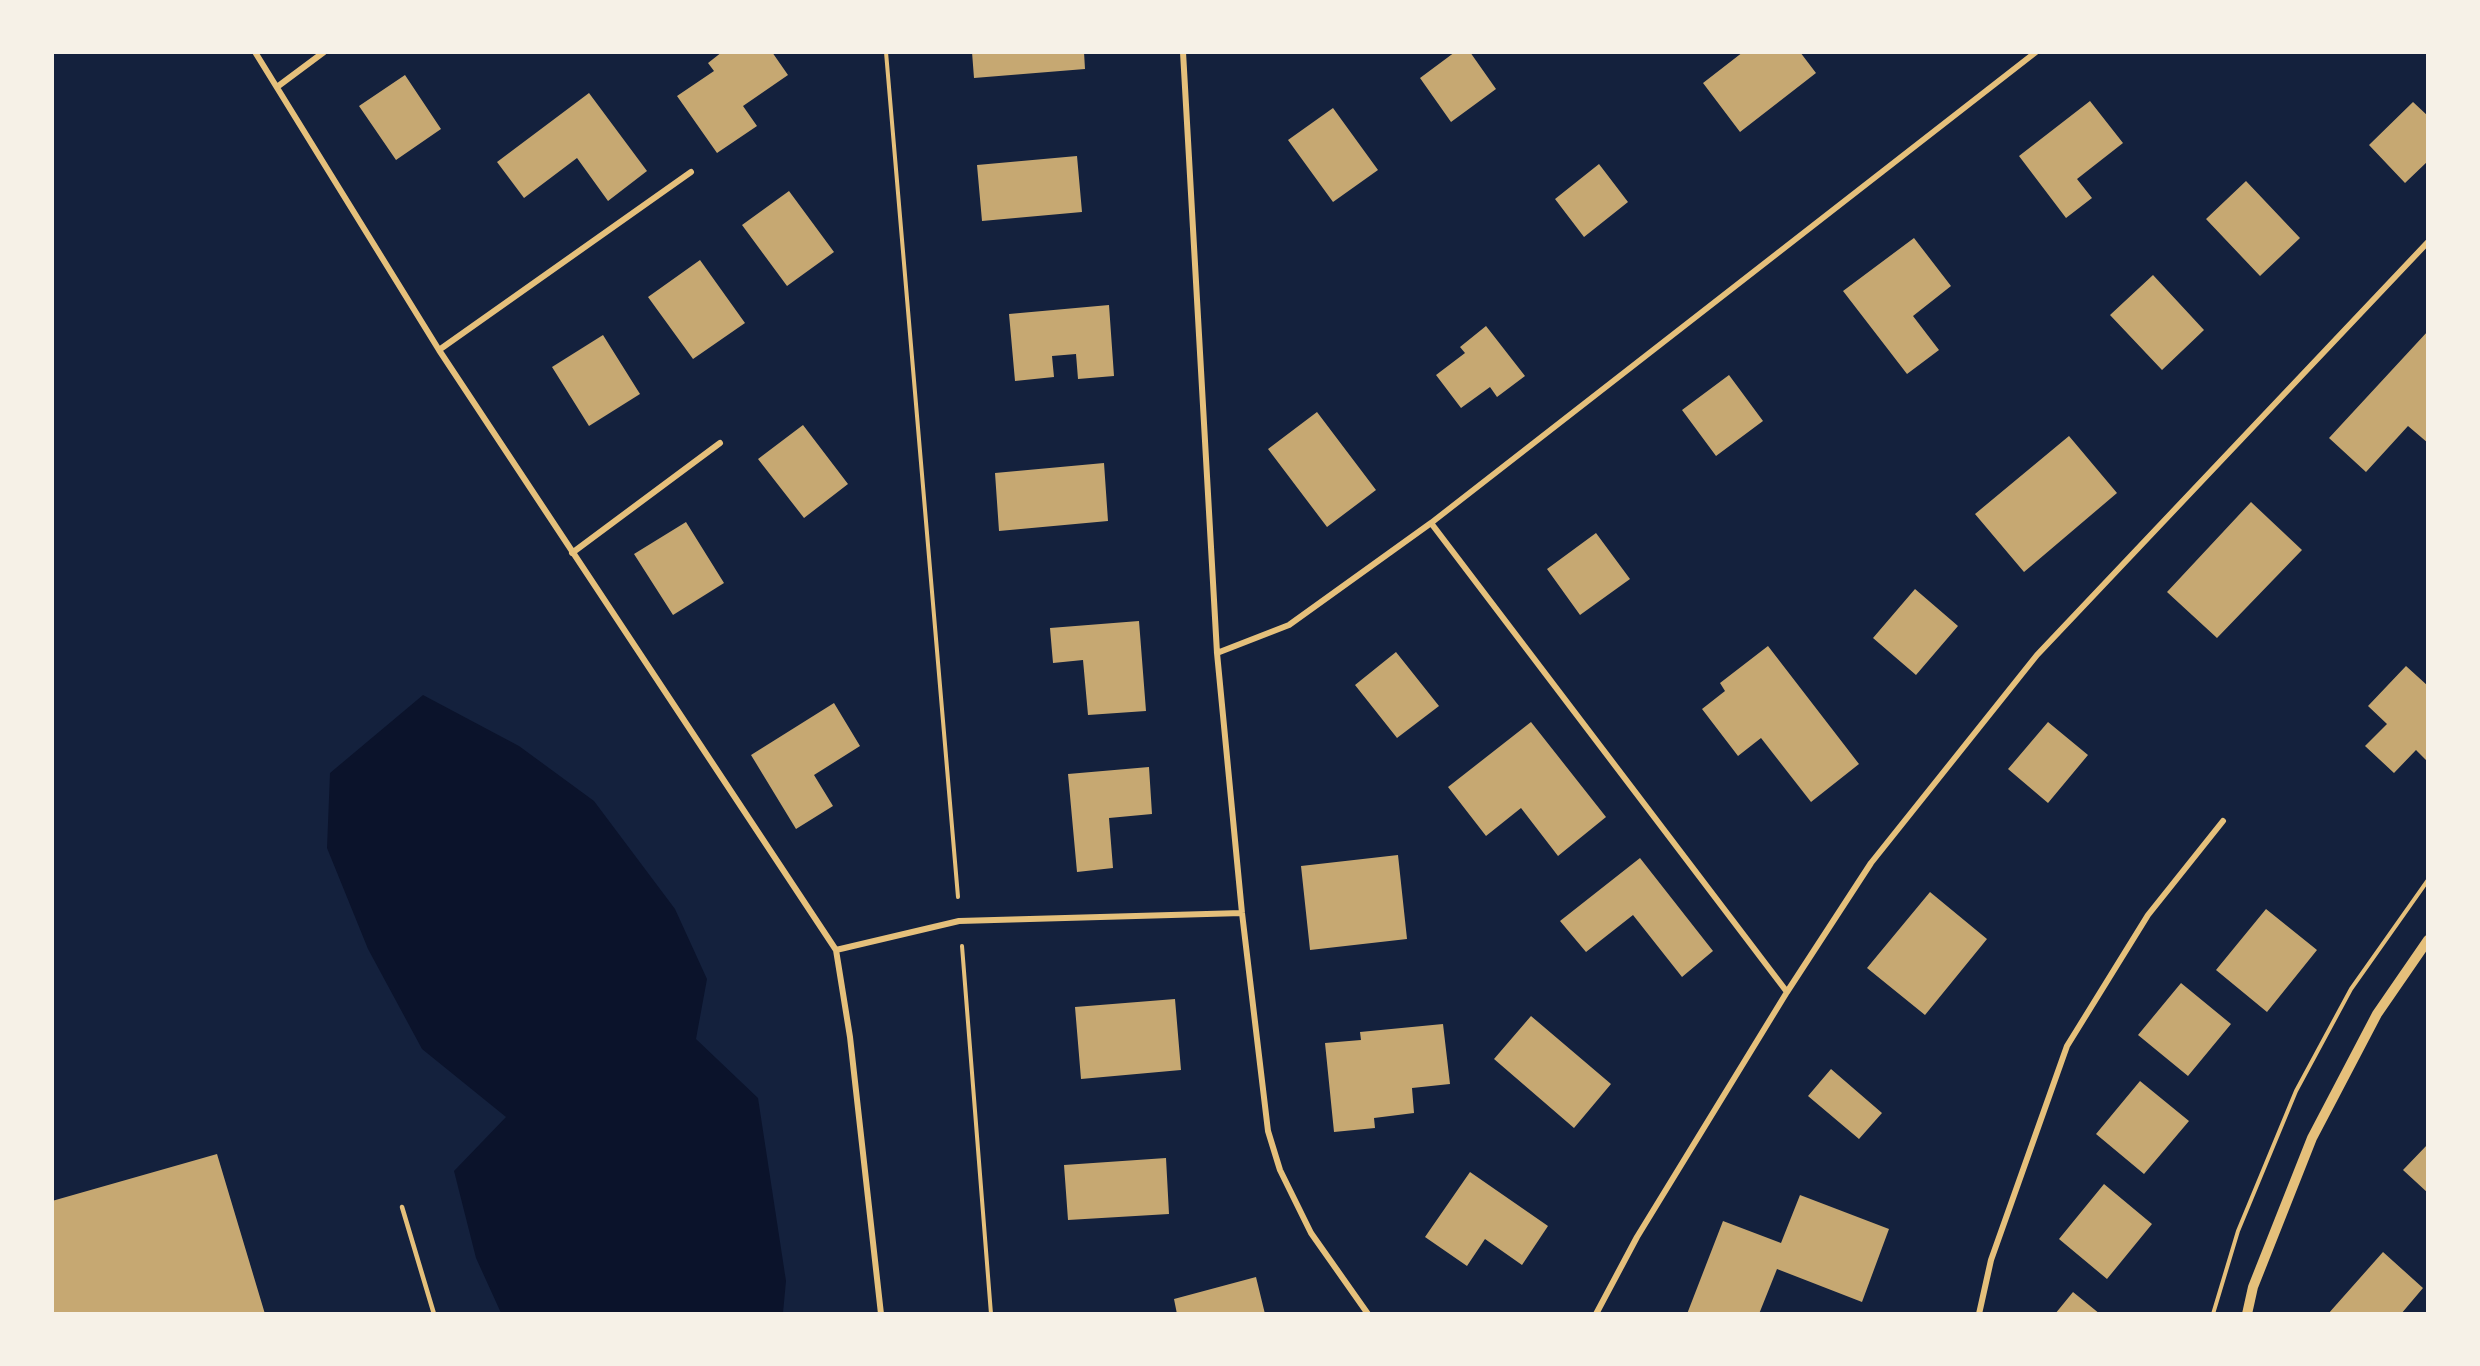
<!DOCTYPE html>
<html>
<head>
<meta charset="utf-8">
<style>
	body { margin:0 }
	#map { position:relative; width:2480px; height:1366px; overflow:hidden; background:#14213d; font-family:"Open Sans",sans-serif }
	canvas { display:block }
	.frame { position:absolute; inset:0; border:54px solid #f6f1e7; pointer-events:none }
</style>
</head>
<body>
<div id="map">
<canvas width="2480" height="1366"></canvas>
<div class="frame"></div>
</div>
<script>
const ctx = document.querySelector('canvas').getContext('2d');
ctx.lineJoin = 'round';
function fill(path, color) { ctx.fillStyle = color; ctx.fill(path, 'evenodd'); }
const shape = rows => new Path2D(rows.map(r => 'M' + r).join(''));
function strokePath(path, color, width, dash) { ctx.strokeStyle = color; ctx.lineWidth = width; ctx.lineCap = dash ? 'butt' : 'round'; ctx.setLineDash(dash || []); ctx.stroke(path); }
const water = shape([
	[423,695,519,746,594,801,675,909,707,979,696,1039,758,1098,786,1281,783,1313,501,1313,476,1258,454,1171,506,1117,422,1049,368,949,327,848,330,773]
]);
const building = shape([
	[722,52,772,52,788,75,743,106,757,126,717,153,677,96,714,71,708,63],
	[972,52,1084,52,1085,69,974,78],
	[1455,52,1470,52,1496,89,1451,122,1420,78],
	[1743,52,1800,52,1816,73,1740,132,1703,83],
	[405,75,441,129,396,160,359,106],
	[589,93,647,171,608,201,577,158,524,198,497,162],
	[2090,101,2123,143,2077,179,2092,198,2066,218,2019,156],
	[2413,102,2428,116,2428,161,2405,183,2369,145],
	[1333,108,1378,170,1333,202,1288,140],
	[1077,156,1082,212,982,221,977,165],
	[1599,164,1628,202,1584,237,1555,199],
	[2246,181,2300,238,2260,276,2206,219],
	[789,191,834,252,787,286,742,225],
	[1914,238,1951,286,1913,316,1939,350,1907,374,1843,291],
	[700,260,745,323,693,359,648,297],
	[2153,275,2204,330,2162,370,2110,315],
	[1109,305,1114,376,1078,379,1076,354,1052,356,1054,377,1015,381,1009,314],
	[1486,326,1525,376,1497,397,1490,387,1461,408,1436,375,1465,353,1460,347],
	[2428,331,2428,443,2408,426,2366,472,2329,438],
	[603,335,640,394,589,426,552,367],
	[1729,375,1763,421,1716,456,1682,410],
	[1317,412,1376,490,1327,527,1268,449],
	[803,425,848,484,804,518,758,459],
	[2069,436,2117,493,2024,572,1975,514],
	[1104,463,1108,521,999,531,995,473],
	[2251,502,2302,550,2217,638,2167,592],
	[686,522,724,583,673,615,634,554],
	[1596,533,1630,579,1580,615,1547,569],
	[1915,589,1958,626,1916,675,1873,638],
	[1139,621,1146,711,1088,715,1083,660,1053,663,1050,628],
	[1768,646,1859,764,1811,802,1761,738,1738,756,1702,709,1725,691,1720,683],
	[1396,652,1439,706,1397,738,1355,685],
	[2406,666,2428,686,2428,762,2416,750,2394,773,2365,746,2387,724,2368,706],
	[834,703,860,746,814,775,833,806,796,829,751,755],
	[1531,722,1606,817,1558,856,1521,808,1486,836,1448,787],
	[2048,722,2088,755,2048,803,2008,769],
	[1149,767,1152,814,1109,818,1113,868,1077,872,1068,774],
	[1398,855,1407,939,1310,950,1301,866],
	[1640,858,1713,951,1682,977,1633,915,1586,952,1560,921],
	[1930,892,1987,939,1925,1015,1867,968],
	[2266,909,2317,950,2267,1012,2216,970],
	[2181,983,2231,1024,2188,1076,2138,1035],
	[1175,999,1181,1070,1081,1079,1075,1007],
	[1531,1016,1611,1084,1574,1128,1494,1059],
	[1443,1024,1450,1084,1412,1088,1414,1113,1374,1118,1375,1128,1334,1132,1325,1043,1361,1040,1360,1032],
	[1831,1069,1882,1113,1859,1139,1808,1096],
	[2140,1081,2189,1121,2144,1174,2096,1134],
	[2428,1144,2428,1193,2403,1170],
	[217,1154,265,1314,52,1314,52,1201],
	[1166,1158,1169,1214,1068,1220,1064,1165],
	[1470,1172,1548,1226,1522,1265,1485,1239,1467,1266,1425,1237],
	[2104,1184,2152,1224,2107,1279,2059,1239],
	[1800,1195,1889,1229,1862,1302,1777,1269,1759,1314,1687,1314,1723,1221,1781,1243],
	[2383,1252,2423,1288,2401,1314,2328,1314],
	[1256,1277,1265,1314,1177,1314,1174,1299],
	[2073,1292,2100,1314,2055,1314]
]);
const path = shape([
	[886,52,958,897],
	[962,946,991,1314],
	[2213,1314,2238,1231,2296,1091,2351,989,2428,880]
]);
const service = shape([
	[402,1207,434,1314]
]);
const minor = shape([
	[255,52,439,350,836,950,850,1037,881,1314],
	[1183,52,1217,653,1242,913,1268,1131,1280,1170,1311,1233,1368,1314],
	[277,87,324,52],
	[439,350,691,172],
	[1431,523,1787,992],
	[572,553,720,443],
	[1217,653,1289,625,1431,523,2036,52],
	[836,950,959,921,1242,913],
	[1596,1314,1637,1237,1787,992,1871,863,2037,655,2428,242],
	[1979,1314,1991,1260,2067,1046,2148,915,2223,821]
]);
const tertiary = shape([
	[2247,1314,2253,1287,2312,1138,2377,1014,2428,940]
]);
fill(water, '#0b132b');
fill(building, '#c6a872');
strokePath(path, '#e5c07b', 4);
strokePath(service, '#e5c07b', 4.5);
strokePath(minor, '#e5c07b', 6);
strokePath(tertiary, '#e5c07b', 10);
</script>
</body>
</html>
